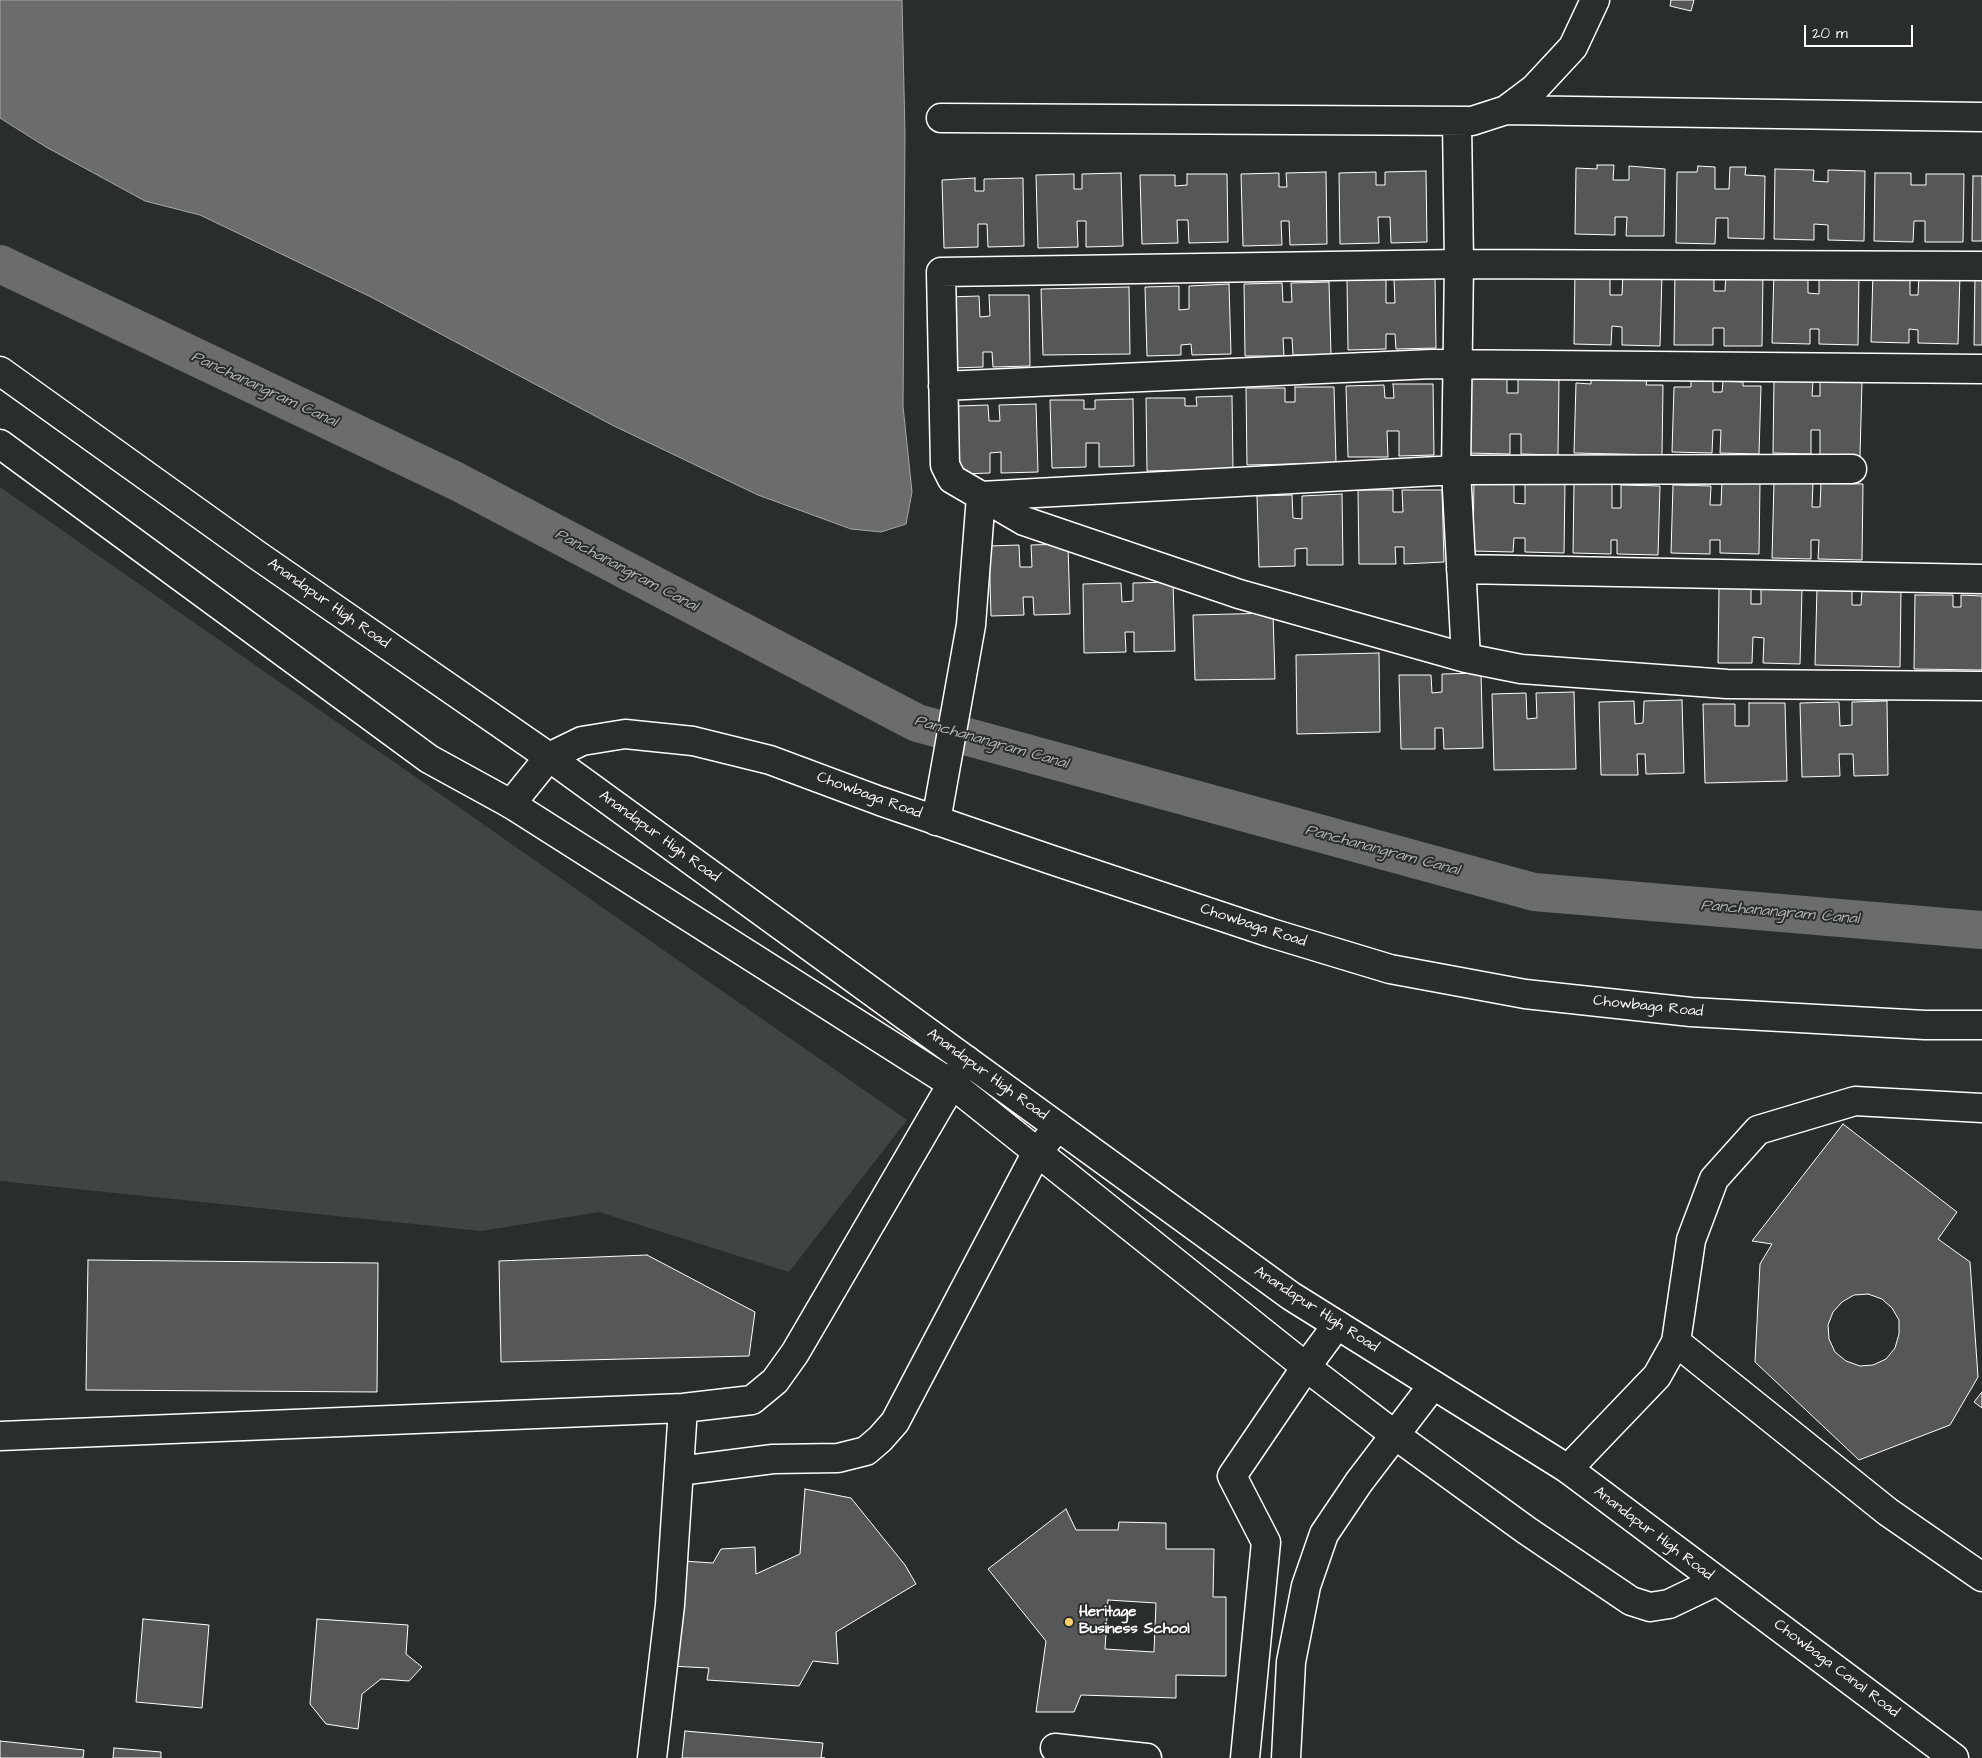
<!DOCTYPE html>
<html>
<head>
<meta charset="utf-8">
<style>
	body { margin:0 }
	#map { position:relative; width:1982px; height:1758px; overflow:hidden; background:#2a2d2e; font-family:"Architects Daughter",sans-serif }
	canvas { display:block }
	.scale { position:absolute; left:1804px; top:25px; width:109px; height:22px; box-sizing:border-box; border:2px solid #fff; border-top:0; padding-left:6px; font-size:15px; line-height:18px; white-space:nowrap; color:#fff; -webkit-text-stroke:4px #2a2d2e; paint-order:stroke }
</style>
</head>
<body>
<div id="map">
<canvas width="1982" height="1758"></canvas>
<div class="scale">20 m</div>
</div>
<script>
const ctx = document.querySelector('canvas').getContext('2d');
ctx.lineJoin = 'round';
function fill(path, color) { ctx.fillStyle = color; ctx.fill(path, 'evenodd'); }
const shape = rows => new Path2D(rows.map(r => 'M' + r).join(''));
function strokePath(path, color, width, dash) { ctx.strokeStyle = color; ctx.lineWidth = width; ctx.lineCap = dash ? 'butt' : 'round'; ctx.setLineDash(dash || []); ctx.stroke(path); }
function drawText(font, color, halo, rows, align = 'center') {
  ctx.font = font + ' "Architects Daughter",sans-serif'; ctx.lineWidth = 4; ctx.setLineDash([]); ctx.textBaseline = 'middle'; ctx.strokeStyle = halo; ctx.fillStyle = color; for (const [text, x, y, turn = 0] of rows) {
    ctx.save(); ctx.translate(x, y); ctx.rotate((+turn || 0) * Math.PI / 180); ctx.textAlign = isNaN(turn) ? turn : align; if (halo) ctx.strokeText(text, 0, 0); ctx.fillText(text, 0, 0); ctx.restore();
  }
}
const green = shape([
	[0,487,907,1120,789,1272,599,1212,481,1231,0,1181]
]);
const water = shape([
	[0,0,902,0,905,134,903,406,912,492,906,524,881,532,851,529,758,495,612,425,371,297,200,215,145,201,46,147,0,118,0,0]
]);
const canal = shape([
	[0,264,456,481,917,723,1534,892,1982,930]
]);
const building = shape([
	[1671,0,1694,0,1691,11,1670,6,1671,0],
	[1597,165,1614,165,1613,180,1629,180,1629,166,1665,169,1664,236,1626,236,1627,217,1615,217,1615,235,1575,234,1576,168,1597,169,1597,165],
	[1698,166,1715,167,1715,189,1729,189,1730,167,1746,167,1745,175,1765,176,1764,239,1728,238,1728,218,1716,218,1715,244,1676,243,1677,172,1697,172,1698,166],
	[1775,169,1814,170,1813,181,1828,182,1828,170,1865,171,1864,241,1828,240,1828,225,1814,224,1814,240,1774,239,1775,169],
	[1426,171,1427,242,1391,243,1390,217,1378,217,1379,243,1340,244,1339,173,1376,172,1376,185,1385,185,1385,172,1426,171],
	[1326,172,1327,244,1290,245,1289,221,1281,221,1282,245,1243,246,1241,174,1279,173,1279,187,1287,187,1286,173,1326,172],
	[1121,173,1123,246,1086,247,1086,221,1077,221,1078,247,1038,248,1036,175,1074,174,1074,189,1082,189,1082,174,1121,173],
	[1875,173,1911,173,1911,185,1926,185,1926,174,1964,174,1963,242,1925,242,1925,221,1914,221,1913,242,1874,241,1875,173],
	[1187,174,1227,174,1228,242,1189,243,1188,220,1177,220,1178,243,1142,244,1140,175,1175,175,1175,186,1187,185,1187,174],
	[1973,176,1982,176,1982,241,1972,241,1973,176],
	[975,178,975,191,984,191,984,179,1023,178,1024,246,988,247,987,224,978,224,978,247,944,248,942,180,975,178],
	[1774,270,1808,271,1808,293,1819,294,1819,271,1859,272,1858,345,1819,344,1819,329,1810,329,1810,344,1772,343,1774,270],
	[1675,271,1714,273,1714,291,1725,291,1726,272,1763,273,1762,346,1724,346,1724,328,1713,328,1713,345,1674,345,1675,271],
	[1575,272,1610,272,1610,295,1622,295,1623,272,1662,274,1660,346,1622,345,1622,327,1612,326,1611,345,1574,344,1575,272],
	[1873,273,1910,274,1910,295,1918,295,1919,274,1960,275,1958,344,1918,343,1918,330,1909,329,1909,343,1871,342,1873,273],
	[1975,274,1982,274,1982,345,1974,345,1975,274],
	[1435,277,1436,348,1396,349,1395,334,1386,334,1386,349,1348,350,1347,279,1386,278,1386,303,1395,303,1394,279,1435,277],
	[1329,282,1331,355,1293,355,1292,338,1283,338,1284,356,1245,356,1244,284,1282,283,1283,302,1292,302,1291,283,1329,282],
	[1229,284,1231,354,1192,355,1191,344,1181,345,1181,355,1147,356,1145,287,1179,286,1179,310,1189,309,1189,286,1229,284],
	[1129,287,1130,354,1043,355,1041,289,1129,287],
	[989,295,1029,295,1030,366,993,367,992,352,983,352,983,367,951,368,949,297,979,296,980,317,990,316,989,295],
	[1470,378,1507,379,1507,393,1518,393,1518,379,1559,380,1558,455,1521,454,1521,434,1510,434,1510,454,1468,453,1470,378],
	[1591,379,1647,380,1646,385,1663,385,1662,455,1574,453,1576,383,1591,384,1591,379],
	[1774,379,1813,381,1812,396,1820,396,1820,381,1862,381,1860,456,1820,455,1820,430,1811,430,1811,454,1773,453,1774,379],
	[1691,381,1713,381,1713,392,1722,392,1723,381,1743,382,1743,386,1761,386,1759,454,1720,453,1721,430,1713,430,1712,453,1672,452,1674,387,1691,387,1691,381],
	[1393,384,1433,384,1434,455,1399,456,1399,431,1387,431,1388,457,1348,457,1346,386,1384,385,1385,398,1394,398,1393,384],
	[1295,387,1334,387,1336,463,1247,465,1246,388,1285,388,1285,402,1295,402,1295,387],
	[1232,396,1233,469,1147,471,1146,398,1185,398,1185,406,1197,406,1196,397,1232,396],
	[1133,399,1134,466,1099,467,1099,443,1086,443,1086,467,1052,468,1050,400,1084,400,1084,409,1095,409,1095,400,1133,399],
	[1036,404,1038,472,1001,473,1001,452,990,453,990,473,960,474,958,406,988,405,989,421,1000,421,999,405,1036,404],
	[1474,480,1514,481,1514,503,1525,504,1525,482,1565,482,1564,553,1525,552,1525,538,1514,538,1513,552,1473,551,1474,480],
	[1722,481,1760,482,1759,554,1720,553,1720,540,1710,540,1710,554,1671,553,1673,485,1711,486,1710,505,1721,505,1722,481],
	[1774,482,1813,482,1812,507,1820,507,1821,483,1863,484,1862,560,1818,559,1819,540,1811,540,1811,559,1772,558,1774,482],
	[1574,483,1612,484,1612,508,1621,508,1621,485,1660,486,1658,555,1617,554,1617,540,1611,540,1611,554,1573,553,1574,483],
	[1358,490,1393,490,1393,512,1403,512,1402,490,1442,490,1444,562,1404,564,1404,547,1395,547,1396,564,1359,564,1358,490],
	[1342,494,1343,565,1307,565,1307,548,1295,549,1295,566,1259,567,1257,496,1292,495,1293,518,1302,519,1302,496,1342,494],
	[1068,544,1070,614,1034,615,1033,597,1023,597,1024,615,991,616,989,546,1019,545,1020,567,1032,567,1031,545,1068,544],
	[1173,582,1175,651,1134,652,1134,632,1125,632,1126,652,1084,653,1083,584,1121,583,1122,602,1133,601,1133,583,1173,582],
	[1719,588,1751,588,1751,604,1761,604,1761,588,1802,589,1800,664,1763,663,1764,638,1753,637,1752,663,1718,663,1719,588],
	[1817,588,1852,589,1852,605,1861,605,1862,589,1901,589,1900,667,1815,665,1817,588],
	[1915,595,1953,595,1953,607,1961,607,1961,595,1982,596,1982,670,1914,669,1915,595],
	[1273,613,1275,679,1195,680,1193,615,1273,613],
	[1379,653,1380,732,1297,734,1296,655,1379,653],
	[1481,673,1483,748,1444,749,1443,728,1435,728,1435,749,1401,749,1399,675,1431,675,1432,693,1442,692,1442,674,1481,673],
	[1574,692,1576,769,1494,770,1492,694,1526,693,1527,719,1537,718,1536,693,1574,692],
	[1682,700,1684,773,1646,774,1645,754,1637,754,1638,775,1601,775,1599,702,1634,701,1635,724,1643,723,1644,701,1682,700],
	[1887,701,1888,775,1854,776,1853,754,1839,754,1840,776,1802,777,1800,703,1839,702,1840,726,1852,725,1852,702,1887,701],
	[1749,703,1785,703,1787,781,1705,783,1703,704,1735,704,1735,726,1749,726,1749,703],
	[1843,1124,1957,1212,1938,1239,1970,1262,1978,1377,1950,1425,1859,1460,1755,1362,1760,1264,1772,1244,1752,1241,1843,1124],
	[1868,1294,1882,1299,1892,1308,1899,1320,1899,1334,1895,1348,1886,1359,1873,1365,1860,1366,1846,1361,1835,1352,1829,1339,1828,1325,1833,1312,1842,1302,1854,1295,1868,1294],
	[647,1255,755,1312,749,1356,501,1362,499,1261,647,1255],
	[88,1260,378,1263,377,1392,86,1390,88,1260],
	[1982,1392,1982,1408,1974,1402,1982,1392],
	[805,1489,851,1498,905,1565,916,1584,836,1632,838,1664,813,1661,799,1686,707,1680,709,1668,670,1666,683,1561,713,1563,721,1549,755,1547,756,1574,800,1554,805,1489],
	[1066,1509,1076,1530,1118,1530,1119,1522,1166,1523,1166,1549,1214,1549,1213,1597,1226,1597,1226,1676,1176,1675,1176,1698,1081,1695,1074,1712,1036,1712,1046,1641,988,1569,1066,1509],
	[1108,1600,1156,1603,1154,1652,1105,1649,1108,1600],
	[143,1619,209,1625,202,1708,136,1702,143,1619],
	[317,1619,408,1625,406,1654,422,1667,409,1681,381,1679,362,1694,358,1729,326,1724,310,1704,317,1619],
	[685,1731,823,1743,821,1758,825,1758,682,1758,685,1731],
	[0,1741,84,1750,83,1758,0,1758,0,1741],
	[114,1748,161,1752,161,1758,113,1758,114,1748]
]);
const minor = shape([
	[1506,110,1982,117],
	[941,118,1472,121,1506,110,1534,89,1573,47,1595,0],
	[1457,121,1459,264,1456,470,1466,658],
	[1982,266,1459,264,941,272,945,465,952,479,1024,521,1239,594,1466,658,1521,669,1727,684,1982,686],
	[943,386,1432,364,1982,369],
	[1461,569,1982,579],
	[511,804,549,757,582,741,625,734,693,741,770,760,880,801,1052,860,1271,933,1390,969,1525,994,1691,1012,1925,1025,1982,1025],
	[936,821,971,625,981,496,1456,470,1852,469],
	[1676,1342,1888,1512,1982,1577],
	[0,1436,683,1408,752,1400,775,1381,795,1353,966,1060],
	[1568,1469,1657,1376,1676,1342,1691,1240,1714,1179,1758,1130,1855,1101,1982,1108],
	[679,1471,773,1459,838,1458,866,1451,880,1439,895,1422,1037,1152,1058,1127],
	[1055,1748,1147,1758],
	[652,1758,670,1605,683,1408],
	[1245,1758,1266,1542,1232,1476,1306,1367,1337,1325],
	[1286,1758,1291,1662,1306,1586,1324,1534,1359,1482,1433,1385]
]);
const major = shape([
	[0,371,257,555,549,757,1291,1296,1568,1469,1954,1758],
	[0,444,429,759,511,804,952,1084,1306,1367,1395,1435,1526,1530,1631,1601,1650,1607,1669,1604,1717,1581]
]);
const markers = [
	[1069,1622,5,"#ffd166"]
];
const streetNames = [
	["Anandapur High Road",328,604,35],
	["Chowbaga Road",869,796,20],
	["Anandapur High Road",659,837,36],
	["Chowbaga Road",1253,926,18],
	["Chowbaga Road",1648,1007,6],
	["Anandapur High Road",987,1075,36],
	["Anandapur High Road",1316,1310,33],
	["Anandapur High Road",1653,1534,37],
	["Chowbaga Canal Road",1836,1669,37]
];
const poiNames = [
	["Heritage",1079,1613],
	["Business School",1079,1630]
];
const waterNames = [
	["Panchanangram Canal",264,390,25],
	["Panchanangram Canal",626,571,28],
	["Panchanangram Canal",991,743,16],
	["Panchanangram Canal",1382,851,15],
	["Panchanangram Canal",1780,913,5]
];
fill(green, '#414445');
fill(water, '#6a6c6d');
strokePath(water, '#a6a7a7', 1);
strokePath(canal, '#6a6c6d', 38);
fill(building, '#555758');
strokePath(building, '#fff', 1);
strokePath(minor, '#fff', 31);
strokePath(major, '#fff', 31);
strokePath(minor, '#2a2d2e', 28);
strokePath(major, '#2a2d2e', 28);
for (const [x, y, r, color] of markers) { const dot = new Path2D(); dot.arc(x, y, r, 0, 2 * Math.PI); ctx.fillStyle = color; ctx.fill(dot); strokePath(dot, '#2a2d2e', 2); }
drawText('15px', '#fff', '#2a2d2e', streetNames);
drawText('bold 15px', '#fff', '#2a2d2e', poiNames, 'left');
drawText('italic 16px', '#b4b6b6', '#2a2d2e', waterNames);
</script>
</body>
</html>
